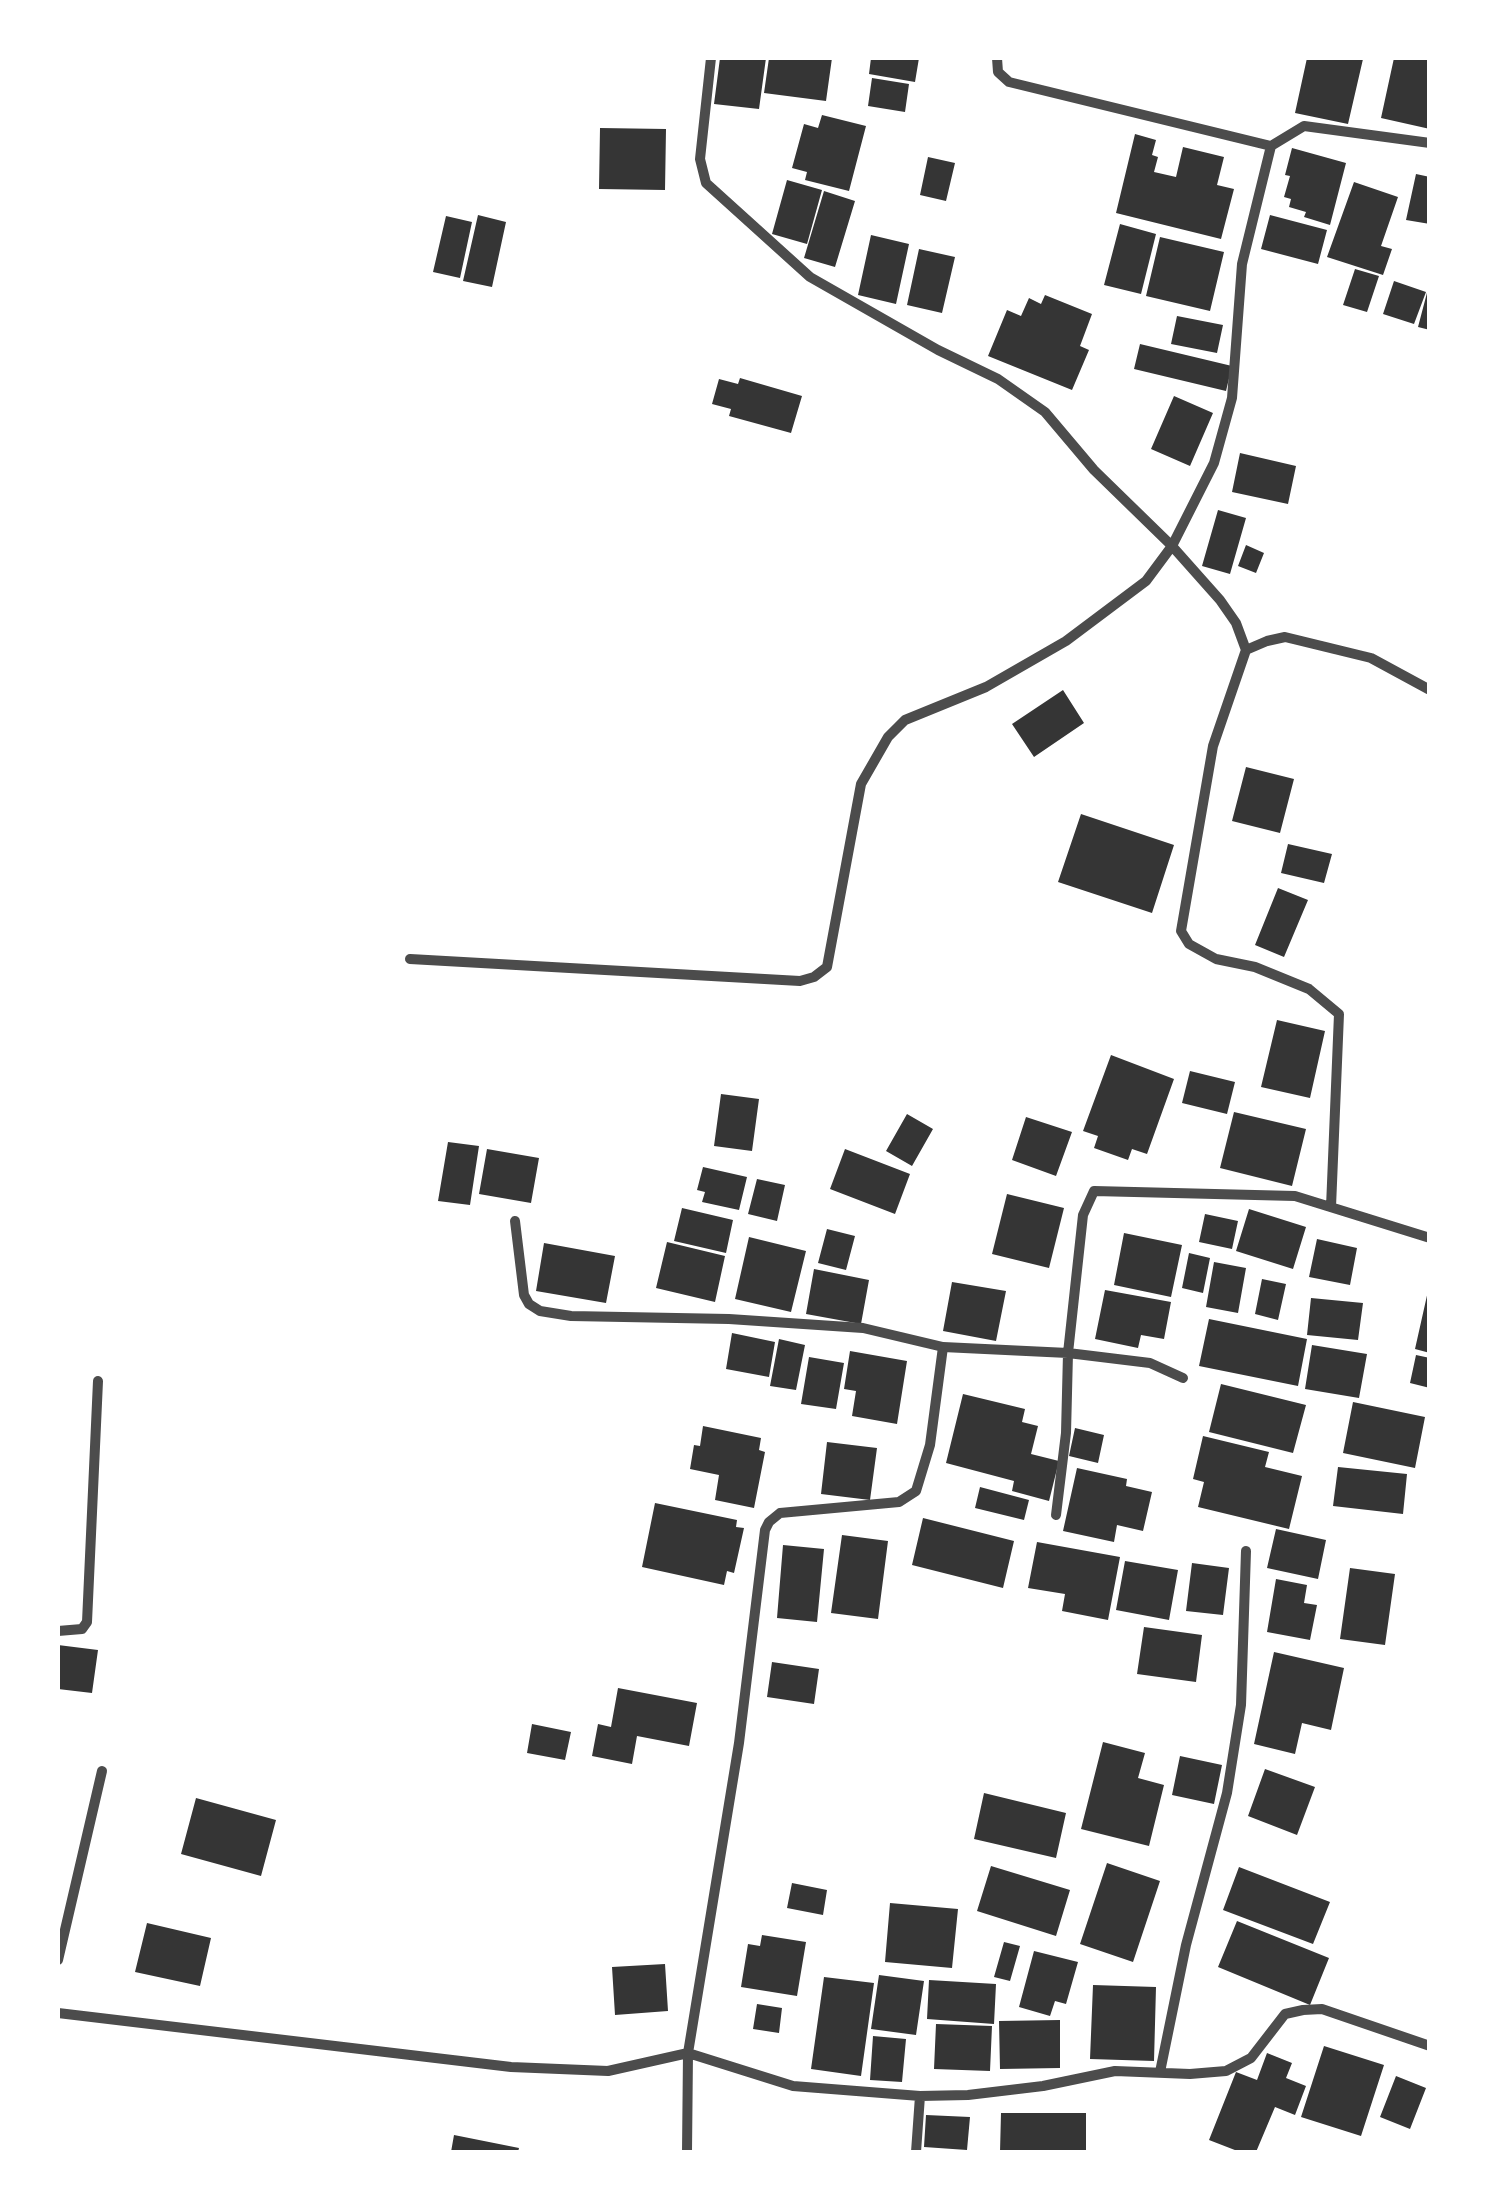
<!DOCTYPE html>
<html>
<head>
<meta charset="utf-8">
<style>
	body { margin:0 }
	#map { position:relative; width:1487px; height:2210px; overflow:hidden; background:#fff; font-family:"Roboto Serif",serif }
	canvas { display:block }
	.frame { position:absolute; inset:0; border:60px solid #fff; pointer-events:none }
</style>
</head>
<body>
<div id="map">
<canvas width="1487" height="2210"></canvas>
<div class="frame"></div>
</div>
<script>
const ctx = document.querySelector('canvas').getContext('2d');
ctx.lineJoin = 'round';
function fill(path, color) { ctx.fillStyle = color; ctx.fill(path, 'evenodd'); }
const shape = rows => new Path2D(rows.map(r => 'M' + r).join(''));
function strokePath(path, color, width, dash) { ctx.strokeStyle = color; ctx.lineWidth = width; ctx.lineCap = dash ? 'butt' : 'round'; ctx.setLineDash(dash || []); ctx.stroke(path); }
const building = shape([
	[720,58,766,58,759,109,714,104],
	[769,58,832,58,826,101,764,93],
	[871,58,919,58,915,82,869,74],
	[1307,58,1363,59,1348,124,1295,113],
	[1394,58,1430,58,1430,129,1381,118],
	[872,78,909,84,905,112,868,106],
	[822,115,866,126,849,191,805,180,807,172,792,168,804,124,818,128],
	[600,128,666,129,665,190,599,189],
	[1135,134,1156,140,1152,155,1158,157,1154,172,1176,177,1183,147,1224,157,1217,185,1234,189,1221,239,1116,213],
	[1292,148,1346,163,1330,225,1304,217,1306,212,1289,207,1291,199,1284,197,1290,176,1285,175],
	[928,157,955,163,946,201,920,195],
	[1416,174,1430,177,1430,224,1406,220],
	[787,180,822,190,807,244,772,234],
	[1354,182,1398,197,1381,246,1392,249,1383,275,1327,257],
	[824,191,855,201,835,267,804,258],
	[478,215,506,222,492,287,463,281],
	[1270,215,1327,230,1318,264,1261,249],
	[446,216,472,222,460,278,433,272],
	[1120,224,1156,234,1141,294,1104,285],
	[871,235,909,244,896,304,858,295],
	[1160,237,1224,252,1210,311,1146,296],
	[919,249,955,257,942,313,907,305],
	[1355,269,1379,276,1367,312,1343,305],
	[1394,281,1426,292,1414,324,1383,314],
	[1428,289,1430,289,1430,330,1418,327],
	[1045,295,1092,314,1080,346,1089,350,1072,390,988,356,1007,310,1021,316,1029,298,1041,304],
	[1177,316,1223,325,1217,353,1171,344],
	[1140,344,1232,366,1226,391,1134,369],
	[740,378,802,396,791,433,729,416,731,409,712,404,719,379,738,384],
	[1174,396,1213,413,1190,466,1151,449],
	[1240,453,1296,466,1288,504,1232,492],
	[1218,510,1246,518,1230,574,1202,566],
	[1246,545,1264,553,1256,573,1238,566],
	[1063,690,1084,723,1034,757,1012,724],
	[1246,767,1294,779,1280,833,1232,821],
	[1081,814,1174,845,1152,913,1058,882],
	[1288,844,1332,854,1324,883,1281,873],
	[1278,888,1308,900,1284,957,1255,945],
	[1277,1020,1325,1031,1310,1098,1261,1087],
	[1111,1055,1174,1079,1147,1154,1132,1149,1128,1160,1094,1148,1098,1136,1083,1131],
	[1190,1071,1235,1082,1227,1114,1182,1103],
	[721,1094,759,1099,752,1151,714,1146],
	[1234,1112,1306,1129,1292,1186,1220,1168],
	[907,1114,933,1129,912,1166,886,1151],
	[1026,1117,1072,1132,1056,1176,1012,1160],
	[448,1142,479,1146,470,1205,438,1201],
	[487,1149,539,1158,531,1203,479,1194],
	[845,1149,910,1174,895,1214,830,1189],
	[703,1167,747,1177,739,1210,702,1202,705,1192,697,1190],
	[757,1179,785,1185,777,1221,748,1214],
	[1007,1194,1064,1208,1049,1268,992,1254],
	[682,1208,733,1220,726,1253,674,1241],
	[1249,1209,1306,1227,1293,1269,1236,1251],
	[1205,1214,1238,1221,1232,1249,1199,1242],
	[827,1229,855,1236,846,1270,818,1263],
	[1124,1233,1182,1245,1171,1297,1114,1285],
	[749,1237,806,1251,791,1312,735,1299],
	[1317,1239,1357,1248,1350,1285,1309,1277],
	[667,1242,725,1256,715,1302,656,1288],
	[544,1243,615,1256,606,1303,536,1291],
	[1189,1253,1210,1258,1203,1293,1182,1288],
	[1214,1262,1246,1268,1238,1313,1206,1307],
	[814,1269,869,1280,861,1324,806,1314],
	[1262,1279,1286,1284,1278,1320,1255,1314],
	[952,1282,1006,1291,996,1341,943,1331],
	[1105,1290,1171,1302,1164,1339,1141,1335,1138,1348,1095,1339],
	[1428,1291,1430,1291,1430,1353,1415,1349],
	[1311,1298,1363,1303,1358,1340,1307,1335],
	[1209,1319,1307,1339,1298,1386,1199,1366],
	[732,1333,775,1342,769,1377,726,1369],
	[779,1339,805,1345,796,1390,770,1386],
	[1312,1345,1367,1354,1359,1398,1305,1389],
	[850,1351,907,1361,897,1424,852,1416,856,1391,844,1389],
	[1416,1355,1430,1358,1430,1388,1410,1383],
	[809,1357,844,1363,836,1409,801,1404],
	[1221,1384,1306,1405,1293,1453,1209,1432],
	[963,1394,1025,1409,1022,1422,1038,1426,1031,1454,1059,1461,1049,1501,1012,1491,1014,1481,946,1463],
	[1353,1402,1425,1417,1415,1468,1343,1453],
	[703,1426,761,1438,759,1450,765,1452,754,1508,715,1500,719,1475,690,1469,694,1445,700,1446],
	[1075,1428,1104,1435,1098,1463,1069,1456],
	[1203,1436,1269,1452,1265,1467,1302,1476,1289,1529,1198,1507,1204,1482,1193,1479],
	[827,1442,877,1448,870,1500,821,1494],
	[1338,1467,1407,1474,1403,1514,1333,1506],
	[1077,1468,1127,1479,1126,1486,1152,1492,1143,1531,1117,1525,1114,1542,1063,1531],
	[980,1487,1029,1500,1024,1520,975,1508],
	[655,1503,737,1520,736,1527,744,1528,734,1573,727,1571,724,1585,642,1567],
	[923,1518,1014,1541,1003,1588,912,1565],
	[1276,1529,1326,1540,1318,1579,1267,1568],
	[842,1535,888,1541,878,1619,831,1613],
	[1037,1542,1120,1557,1108,1620,1062,1611,1065,1594,1028,1588],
	[783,1545,824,1549,817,1622,777,1618],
	[1125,1561,1178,1570,1169,1620,1116,1610],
	[1192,1563,1229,1568,1223,1615,1186,1611],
	[1350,1568,1395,1574,1385,1645,1340,1639],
	[1276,1579,1307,1585,1304,1603,1317,1605,1310,1640,1267,1632],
	[1144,1627,1202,1635,1196,1682,1137,1674],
	[58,1645,98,1650,92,1693,58,1689],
	[1274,1652,1344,1668,1331,1730,1302,1723,1295,1754,1254,1744],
	[772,1662,819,1669,814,1704,767,1697],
	[618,1688,697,1703,689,1746,637,1736,632,1764,592,1756,598,1724,611,1727],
	[532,1724,571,1732,565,1760,527,1753],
	[1103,1742,1145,1753,1138,1778,1164,1785,1149,1846,1081,1829],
	[1180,1756,1222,1765,1214,1804,1172,1795],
	[1265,1769,1315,1787,1297,1835,1248,1816],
	[984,1793,1066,1813,1056,1858,974,1839],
	[196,1798,276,1820,261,1876,181,1854],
	[1107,1863,1160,1881,1133,1962,1080,1944],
	[991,1866,1070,1890,1056,1936,977,1911],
	[1239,1867,1330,1902,1313,1944,1223,1910],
	[792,1883,827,1890,823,1915,787,1908],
	[890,1903,958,1909,952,1968,885,1962],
	[1237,1921,1329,1958,1310,2005,1218,1967],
	[147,1923,211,1938,200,1986,135,1972],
	[762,1935,806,1942,797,1996,741,1987,748,1944,760,1946],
	[1004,1942,1020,1946,1010,1981,994,1977],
	[1034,1951,1078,1962,1066,2004,1055,2001,1050,2016,1019,2007],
	[665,1964,668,2011,615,2015,612,1967],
	[879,1975,924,1981,916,2035,871,2029],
	[824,1977,874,1983,861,2076,811,2069],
	[929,1980,996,1984,994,2024,927,2019],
	[1093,1985,1156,1987,1154,2061,1090,2059],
	[757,2004,782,2008,779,2033,753,2029],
	[1060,2020,1060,2068,1000,2069,999,2021],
	[936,2024,992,2026,990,2071,934,2069],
	[873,2036,906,2039,902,2082,870,2080],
	[1324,2046,1384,2065,1361,2136,1301,2117],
	[1267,2053,1292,2063,1286,2078,1306,2086,1295,2115,1275,2107,1256,2152,1240,2152,1209,2140,1236,2072,1257,2080],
	[1396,2076,1426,2088,1410,2129,1380,2117],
	[1001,2113,1086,2113,1086,2152,1000,2152],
	[926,2115,970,2117,967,2150,924,2147],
	[454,2135,519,2148,518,2152,451,2152]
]);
const minor = shape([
	[711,58,700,159,706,183,810,277,938,350,998,379,1045,412,1094,470,1172,546,1220,600,1236,623,1246,650],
	[997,58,998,72,1009,82,1271,146],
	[410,959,800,981,814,977,827,967,861,784,888,737,905,720,986,687,1066,641,1146,581,1172,546,1214,463,1232,398,1242,264,1271,146,1304,126,1430,143],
	[1331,1207,1339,1014,1309,989,1255,967,1216,959,1189,944,1181,931,1213,746,1246,650,1267,641,1285,637,1371,658,1430,690],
	[515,1221,524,1295,529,1304,540,1311,571,1316,729,1319,863,1328,943,1347],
	[1056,1515,1066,1433,1068,1353,1150,1363,1183,1378],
	[58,1631,82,1629,87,1622,98,1381],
	[58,1960,102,1771],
	[58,2013,511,2067,608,2071,688,2053,739,1743,765,1530,769,1522,780,1513,899,1502,916,1491,930,1445,943,1347,1068,1353,1083,1215,1094,1191,1295,1196,1430,1238],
	[1160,2072,1186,1945,1227,1793,1241,1705,1246,1551],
	[687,2152,688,2053,793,2086,920,2096,968,2095,1043,2086,1115,2071,1190,2074,1226,2071,1251,2058,1285,2014,1303,2010,1322,2009,1430,2046],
	[916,2152,920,2096]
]);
fill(building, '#353535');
strokePath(minor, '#4c4c4c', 10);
</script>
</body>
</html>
